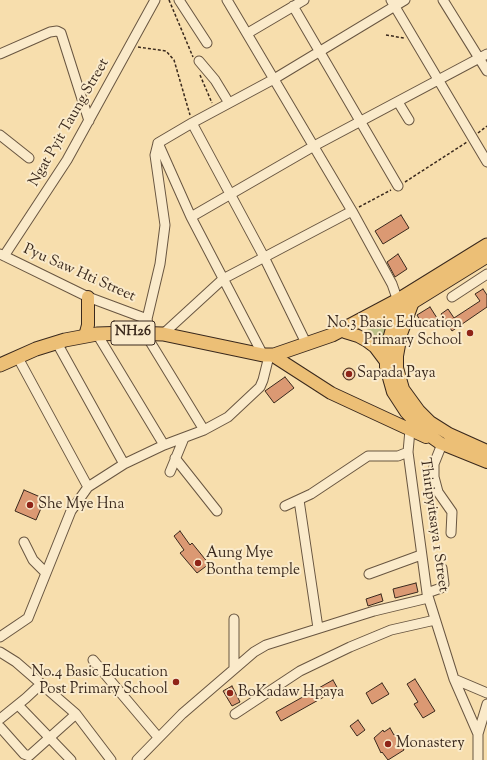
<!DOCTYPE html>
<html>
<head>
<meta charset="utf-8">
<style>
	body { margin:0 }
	canvas { display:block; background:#f7dead }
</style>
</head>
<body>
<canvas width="487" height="760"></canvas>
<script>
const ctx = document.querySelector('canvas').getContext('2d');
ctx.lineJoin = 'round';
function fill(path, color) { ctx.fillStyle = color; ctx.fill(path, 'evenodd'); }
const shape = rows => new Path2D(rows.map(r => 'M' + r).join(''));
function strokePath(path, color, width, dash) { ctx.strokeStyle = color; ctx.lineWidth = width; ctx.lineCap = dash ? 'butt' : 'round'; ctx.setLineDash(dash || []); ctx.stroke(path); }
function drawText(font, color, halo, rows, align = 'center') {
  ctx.font = font + ' "Sorts Mill Goudy",serif'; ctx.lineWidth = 4; ctx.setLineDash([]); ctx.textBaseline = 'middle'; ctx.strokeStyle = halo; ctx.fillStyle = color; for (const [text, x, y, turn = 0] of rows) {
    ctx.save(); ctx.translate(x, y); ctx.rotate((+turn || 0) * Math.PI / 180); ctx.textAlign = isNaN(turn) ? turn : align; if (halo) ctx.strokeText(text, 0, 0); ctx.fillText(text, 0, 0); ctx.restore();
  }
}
const green = shape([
	[390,320,383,350,358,333,369,329]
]);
const building = shape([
	[401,215,409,228,383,244,375,231,401,215],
	[398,254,407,269,395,277,387,262,398,254],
	[483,289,487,295,487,307,452,331,441,314,448,309,454,318,480,301,475,294,483,289],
	[430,307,437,318,423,326,417,315,430,307],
	'343 374a6 6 0 1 1 12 0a6 6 0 1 1-12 0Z',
	[285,377,294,388,274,403,265,391,285,377],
	[24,490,45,499,36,520,15,511,24,490],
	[180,531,190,545,192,543,209,564,197,573,180,553,184,550,174,536,180,531],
	[416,583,418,592,395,598,393,589,416,583],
	[381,594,383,601,368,606,366,599,381,594],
	[415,679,435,711,423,718,414,704,418,702,407,684,415,679],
	[333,680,338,689,281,721,276,712,333,680],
	[382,683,389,694,372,704,366,693,382,683],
	[232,686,240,702,232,706,223,691,232,686],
	[358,720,365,730,357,736,350,726,358,720],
	[390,728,394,735,396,734,404,750,388,760,382,752,381,753,374,738,383,730,384,732,390,728]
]);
const path = shape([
	[169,0,193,57],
	[386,35,404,38],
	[138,47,166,51,174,60,190,115],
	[200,75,212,103],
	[478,133,487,126],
	[405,182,467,142],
	[359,207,391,190]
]);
const minor = shape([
	[179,0,207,43],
	[227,0,352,211,392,284,399,304],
	[391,0,487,162],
	[443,0,487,71],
	[293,6,398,186],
	[248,33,304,0],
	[0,54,50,32,57,31,61,33,89,121],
	[199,61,215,80,229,103],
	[398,102,409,120],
	[192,123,264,257,307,345],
	[0,135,29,158],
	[158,143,155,155,165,225,160,264,147,319,150,333,149,340,204,430],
	[191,217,314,146,487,54],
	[0,254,88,297,147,319],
	[4,256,67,160,155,0],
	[452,297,487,274],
	[97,334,164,445],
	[163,334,223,279,352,211],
	[57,343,124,464],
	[263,355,191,217,158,143,192,123,274,79,405,0],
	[17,356,88,487],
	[410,430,408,452,427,593,454,679,478,734,478,760],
	[442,444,434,464,434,477,438,492,452,512,451,533],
	[175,458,217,511],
	[170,472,184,438],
	[299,500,318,628],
	[285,506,311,494,368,456,398,456,408,452],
	[24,542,33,560,45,572],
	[369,574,421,555],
	[427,593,441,588,444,584,442,568],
	[0,637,28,618,71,511,88,487,124,464,164,445,204,430,228,417,260,387,263,380,269,356],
	[0,652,16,662,76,714,111,760],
	[93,660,158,737],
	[234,667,234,619],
	[454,679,487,693],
	[18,705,71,760],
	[235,714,300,671,350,647,391,630,435,620],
	[0,719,26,698,41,684],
	[0,727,24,754,29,756,76,714],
	[478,734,487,704],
	[137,760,182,714,254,652,266,645,374,611,428,598]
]);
const major = shape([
	[414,299,401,334,397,356,397,368,403,389,419,411,430,422,449,434,487,451],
	[403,304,393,325,386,350,386,367,393,392,406,412,426,433,440,443,487,462],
	[345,332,358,336,367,341,375,347,387,363],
	[85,336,88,325,88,297],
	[272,355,331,393,426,437]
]);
const highway = shape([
	[375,321,400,310,487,256],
	[0,365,36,349,65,340,97,334,128,333,163,334,263,355,274,355,332,335,398,300,487,245]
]);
const markers = [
	[470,333,4,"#8f2418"],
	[349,374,4,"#8f2418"],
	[30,505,4,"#8f2418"],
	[198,563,4,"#8f2418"],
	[176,682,4,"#8f2418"],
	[230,693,4,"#8f2418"],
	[388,744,4,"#8f2418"]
];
const shields = [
	[133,333,44]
];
const shieldNames = [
	["NH26",133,333]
];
const streetNames = [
	["Ngat Pyit Taung Street",70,123,-60],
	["Pyu Saw Hti Street",79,274,24],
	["Thiripyitsaya 1 Street",433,525,82]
];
const poiNames = [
	["No.3 Basic Education",462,324,"right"],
	["Primary School",462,341,"right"],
	["Sapada Paya",357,374],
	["She Mye Hna",38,505],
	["Aung Mye",206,554],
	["Bontha temple",206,571],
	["No.4 Basic Education",168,673,"right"],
	["Post Primary School",168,690,"right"],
	["BoKadaw Hpaya",238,693],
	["Monastery",396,744]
];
fill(green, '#bdc18a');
fill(building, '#db9973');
strokePath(building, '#3a291d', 1);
strokePath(minor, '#695641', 11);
strokePath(major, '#3a291d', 14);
strokePath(highway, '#3a291d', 15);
strokePath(path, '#3a291d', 1.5, [3, 2]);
strokePath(minor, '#faeaca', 9);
strokePath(major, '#ecbf76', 12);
strokePath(highway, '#ecbf76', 13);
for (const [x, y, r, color] of markers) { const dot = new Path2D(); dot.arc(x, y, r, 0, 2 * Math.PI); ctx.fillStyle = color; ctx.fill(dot); strokePath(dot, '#faeaca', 1.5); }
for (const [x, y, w] of shields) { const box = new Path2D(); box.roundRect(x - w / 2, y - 12, w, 24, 3); ctx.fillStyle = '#faeaca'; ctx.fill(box); strokePath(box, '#3a291d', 1); }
drawText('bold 14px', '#3a291d', null, shieldNames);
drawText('15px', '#3a291d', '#faeaca', streetNames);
drawText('15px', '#3a291d', '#faeaca', poiNames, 'left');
</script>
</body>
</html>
